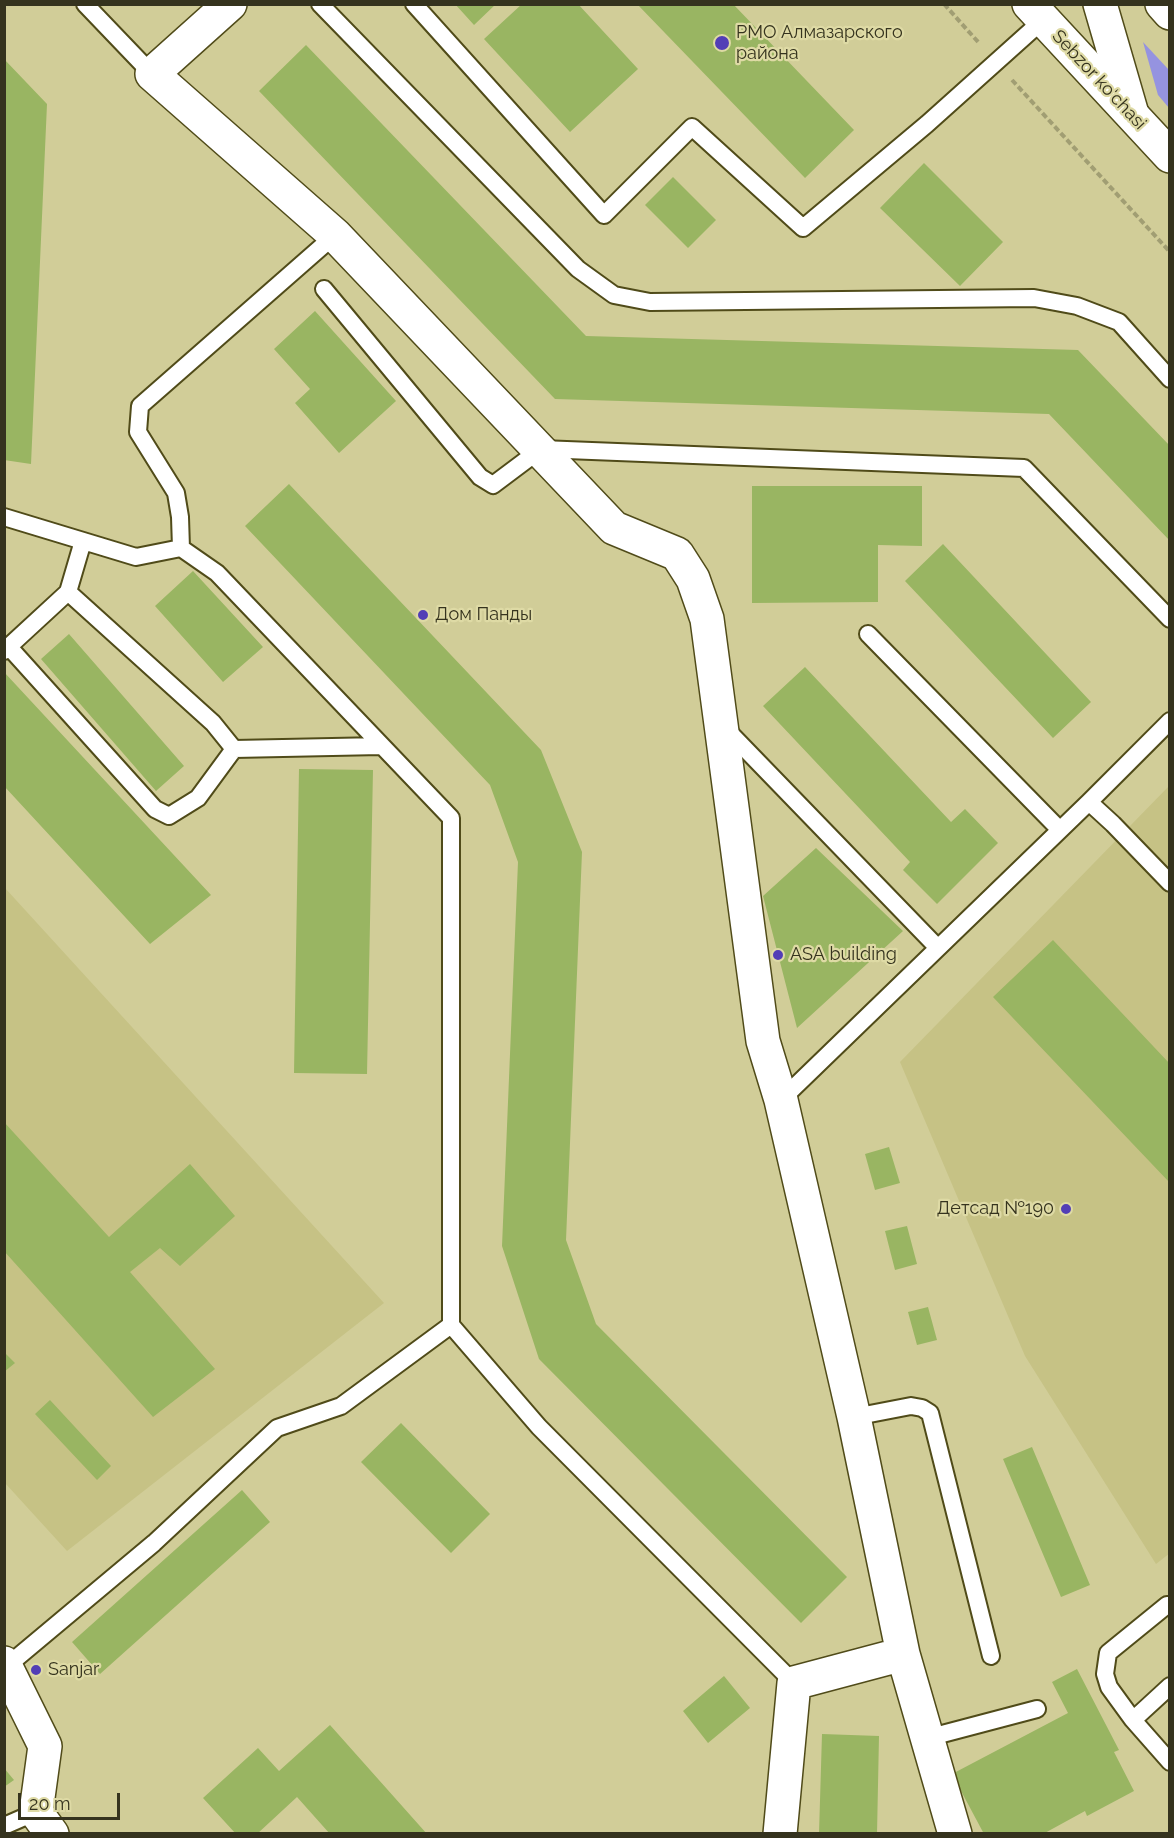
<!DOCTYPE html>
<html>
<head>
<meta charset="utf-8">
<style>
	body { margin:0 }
	#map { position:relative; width:1174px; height:1838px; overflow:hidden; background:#d1cd98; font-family:Raleway,sans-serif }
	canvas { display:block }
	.frame { position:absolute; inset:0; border:6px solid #35331e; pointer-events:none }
	.scale { position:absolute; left:18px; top:1793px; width:102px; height:27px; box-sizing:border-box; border:3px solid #35331e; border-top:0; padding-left:8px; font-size:18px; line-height:21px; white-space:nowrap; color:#35331e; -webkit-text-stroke:4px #dedaa5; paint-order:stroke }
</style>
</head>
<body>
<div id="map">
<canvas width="1174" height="1838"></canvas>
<div class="frame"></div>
<div class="scale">20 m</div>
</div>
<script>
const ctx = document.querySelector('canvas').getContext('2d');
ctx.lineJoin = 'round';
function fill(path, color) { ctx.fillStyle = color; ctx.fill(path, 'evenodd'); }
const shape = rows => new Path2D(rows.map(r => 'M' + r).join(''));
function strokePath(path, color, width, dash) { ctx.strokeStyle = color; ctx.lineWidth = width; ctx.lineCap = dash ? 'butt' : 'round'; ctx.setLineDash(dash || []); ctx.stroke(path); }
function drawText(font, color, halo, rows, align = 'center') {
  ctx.font = font + ' Raleway,sans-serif'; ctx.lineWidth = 4.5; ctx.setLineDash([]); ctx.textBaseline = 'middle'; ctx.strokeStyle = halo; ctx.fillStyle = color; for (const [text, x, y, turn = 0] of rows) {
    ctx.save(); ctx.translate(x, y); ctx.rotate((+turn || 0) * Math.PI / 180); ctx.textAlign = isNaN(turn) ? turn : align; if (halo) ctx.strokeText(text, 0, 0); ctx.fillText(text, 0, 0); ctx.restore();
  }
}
const built = shape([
	[1169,786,1170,1553,1156,1564,1025,1356,900,1062],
	[5,888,384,1303,67,1551,5,1483]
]);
const green = shape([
	[1143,42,1169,70,1169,108,1158,95]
]);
const building = shape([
	[455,4,496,4,474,25],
	[522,4,578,4,638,69,570,132,484,39],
	[637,4,733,4,854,130,805,178],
	[306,45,586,336,1078,350,1170,446,1170,541,1049,414,555,399,259,91],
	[4,59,47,104,31,464,4,460],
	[924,163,1003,242,960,286,880,208],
	[673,177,716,220,688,248,645,205],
	[315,311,396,401,339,453,295,403,310,389,274,349],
	[289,484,541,750,582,852,566,1240,596,1324,847,1577,801,1623,539,1359,502,1246,518,862,490,785,245,526],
	[752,486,922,486,922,546,878,545,878,602,752,603],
	[943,544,1091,702,1053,738,905,581],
	[193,571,263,647,223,682,155,606],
	[69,634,184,766,156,791,41,659],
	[805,667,951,822,965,809,998,843,937,904,903,870,910,862,763,706],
	[4,672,211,895,150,944,4,786],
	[299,769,373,770,367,1074,294,1073],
	[816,848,903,931,797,1028,763,896],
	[1053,940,1170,1064,1170,1183,993,997],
	[4,1122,109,1237,190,1164,235,1216,180,1266,160,1248,130,1272,215,1369,153,1417,4,1251],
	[889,1147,900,1183,875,1190,865,1154],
	[907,1226,917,1264,895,1270,885,1231],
	[928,1307,937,1340,917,1345,908,1312],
	[4,1352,15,1363,4,1372],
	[50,1400,111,1466,97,1480,35,1414],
	[401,1423,490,1514,451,1553,361,1462],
	[1032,1447,1090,1585,1061,1597,1003,1459],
	[242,1490,270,1522,100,1674,72,1642],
	[1077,1669,1119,1750,1114,1752,1134,1791,1087,1816,1085,1811,1043,1834,984,1834,952,1774,1068,1713,1052,1682],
	[724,1676,750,1708,708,1743,683,1711],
	[330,1725,427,1834,330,1834,297,1797,257,1834,236,1834,203,1798,258,1748,279,1771],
	[822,1734,879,1736,877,1834,819,1834],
	[4,1768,14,1780,4,1787]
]);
const path = shape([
	[944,4,979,43],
	[1012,80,1170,252]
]);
const service = shape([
	[85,4,152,74],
	[320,4,578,269,614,295,650,302,1034,298,1077,306,1119,322,1170,379],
	[414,4,604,215,692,127,803,228,927,124,1043,20],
	[324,289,480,477,493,485,541,449,1024,468,1170,619],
	[4,517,136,557,181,548,180,517,176,493,138,432,140,406,335,235],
	[181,548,217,573,451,818,451,1325],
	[68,592,213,723,234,749,381,746],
	[868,634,1060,830],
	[9,647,155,809,169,816,198,798,234,749],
	[4,651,68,592,83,541],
	[726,729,938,948],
	[1089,802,1113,824,1170,883],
	[781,1100,1089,802,1170,721],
	[854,1417,911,1406,922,1408,930,1413,991,1656],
	[7,1666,154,1543,277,1428,341,1406,451,1325,539,1427,794,1683],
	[1170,1686,1133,1720,1170,1762],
	[1133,1720,1109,1687,1105,1674,1108,1653,1167,1605],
	[927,1738,1037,1709],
	[4,1826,36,1812]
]);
const minor = shape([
	[230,4,152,74,335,235,614,528,677,554,693,579,707,619,763,1041,781,1100,854,1417,903,1654,955,1834],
	[4,1663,45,1746,36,1812,52,1834],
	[780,1834,794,1683,903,1654]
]);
const tertiary = shape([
	[1029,4,1170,156]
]);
const primary = shape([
	[1100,4,1132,114],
	[1162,4,1170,13]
]);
const markers = [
	[722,43,8,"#523eb6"],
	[423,615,6,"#523eb6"],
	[778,955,6,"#523eb6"],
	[1066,1209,6,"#523eb6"],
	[36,1670,6,"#523eb6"]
];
const poiNames = [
	["РМО Алмазарского",736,33],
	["района",736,54],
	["Дом Панды",435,615],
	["ASA building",790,955],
	["Детсад №190",1054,1209,"right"],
	["Sanjar",48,1670]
];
const streetNames = [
	["Sebzor ko‘chasi",1099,80,47]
];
fill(built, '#c6c285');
fill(green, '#9593e0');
fill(building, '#99b562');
strokePath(service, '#504b19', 20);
strokePath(minor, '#504b19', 36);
strokePath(tertiary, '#504b19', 36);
strokePath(primary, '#504b19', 36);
strokePath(path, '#a19e73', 4, [6, 3]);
strokePath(service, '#fff', 16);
strokePath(minor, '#fff', 33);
strokePath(tertiary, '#fff', 33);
strokePath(primary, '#fff', 33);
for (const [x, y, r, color] of markers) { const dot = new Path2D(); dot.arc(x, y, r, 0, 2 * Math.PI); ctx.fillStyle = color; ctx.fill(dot); strokePath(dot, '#dedaa5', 2); }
drawText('18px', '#35331e', '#dedaa5', poiNames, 'left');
drawText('18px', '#35331e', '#dedaa5', streetNames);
</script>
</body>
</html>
